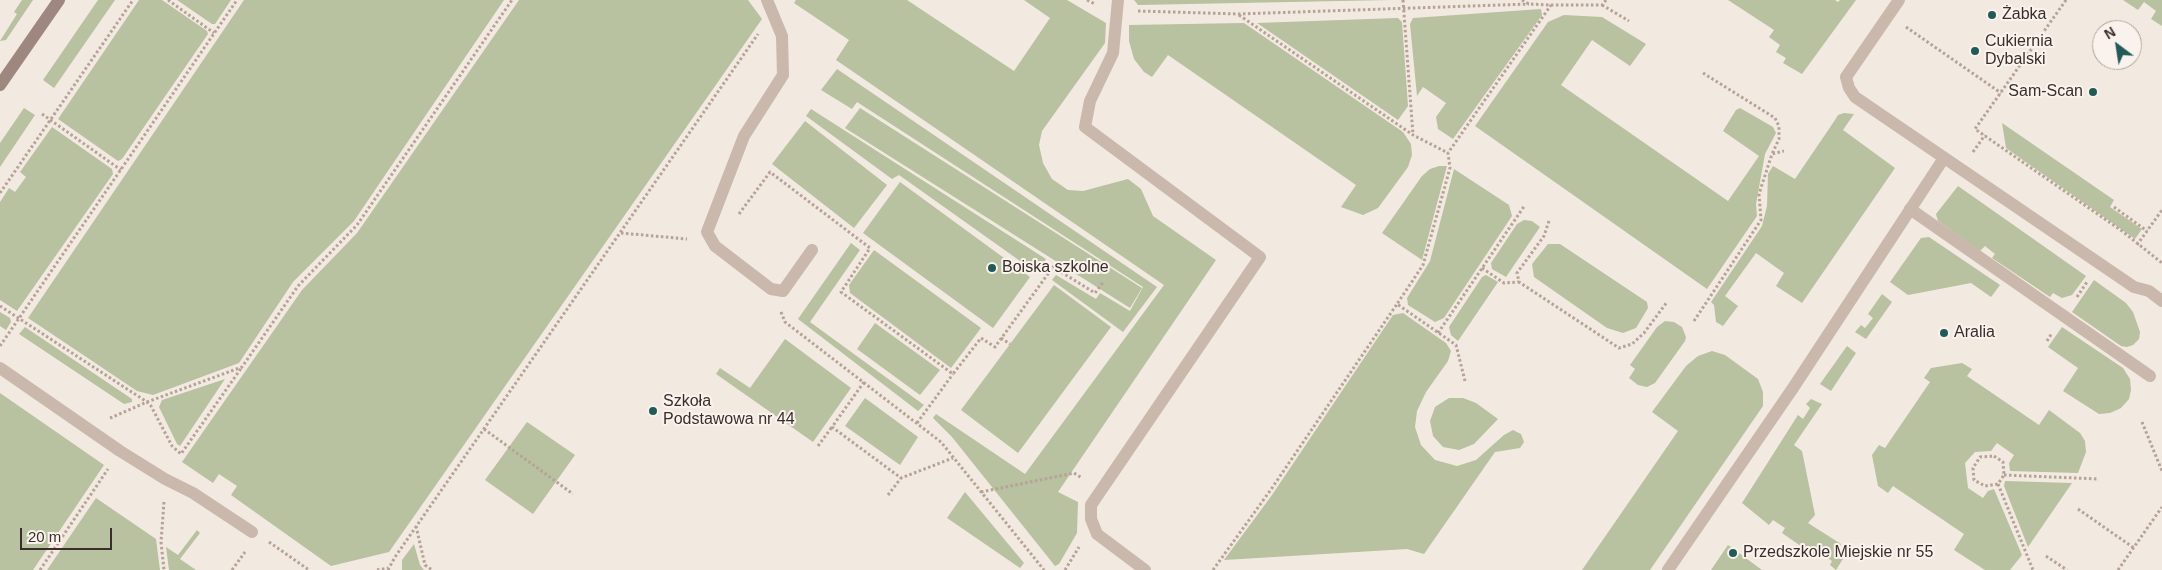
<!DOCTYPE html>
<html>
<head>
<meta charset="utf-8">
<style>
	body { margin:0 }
	#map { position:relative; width:2162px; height:570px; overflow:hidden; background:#f2e9e0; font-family:Helvetica,sans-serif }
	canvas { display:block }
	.north { position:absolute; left:2092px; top:20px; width:50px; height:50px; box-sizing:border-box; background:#faf3ed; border:1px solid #ada49f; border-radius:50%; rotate:329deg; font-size:14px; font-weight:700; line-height:20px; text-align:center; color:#392e2b }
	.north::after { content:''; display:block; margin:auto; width:18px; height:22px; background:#225959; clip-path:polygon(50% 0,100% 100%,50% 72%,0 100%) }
	.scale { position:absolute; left:20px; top:528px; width:92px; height:22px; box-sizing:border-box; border:2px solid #392e2b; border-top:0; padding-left:6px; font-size:15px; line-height:18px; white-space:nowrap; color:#392e2b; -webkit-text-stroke:4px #faf3ed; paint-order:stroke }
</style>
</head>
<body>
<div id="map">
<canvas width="2162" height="570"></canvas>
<div class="north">N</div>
<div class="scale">20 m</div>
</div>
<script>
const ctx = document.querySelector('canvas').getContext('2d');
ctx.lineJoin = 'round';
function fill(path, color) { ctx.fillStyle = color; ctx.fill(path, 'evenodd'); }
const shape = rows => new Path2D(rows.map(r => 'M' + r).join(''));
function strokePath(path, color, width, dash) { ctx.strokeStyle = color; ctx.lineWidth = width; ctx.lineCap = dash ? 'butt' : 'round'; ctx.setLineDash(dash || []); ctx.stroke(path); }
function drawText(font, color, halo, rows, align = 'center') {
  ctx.font = font + ' Helvetica,sans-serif'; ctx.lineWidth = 4; ctx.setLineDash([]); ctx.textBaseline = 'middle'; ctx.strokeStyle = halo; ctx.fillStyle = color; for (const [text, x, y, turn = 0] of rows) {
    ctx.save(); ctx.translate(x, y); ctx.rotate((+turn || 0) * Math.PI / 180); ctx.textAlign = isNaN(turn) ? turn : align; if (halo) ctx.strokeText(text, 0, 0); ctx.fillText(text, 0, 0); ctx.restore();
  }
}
const green = shape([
	[22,0,33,0,6,40,0,41,17,14,14,12],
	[98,0,115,0,54,88,43,80],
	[139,0,162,0,207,31,208,34,122,159,118,161,58,119],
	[177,0,231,0,215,24,212,24],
	[244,0,504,0,354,221,293,282,239,363,153,395,137,391,28,318],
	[519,0,748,0,762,19,389,552,331,566,231,495,237,486,219,474,213,483,182,462,302,290,357,233],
	[796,0,907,0,1014,71,1050,18,1024,0,1067,0,1106,23,1105,43,1042,131,1039,145,1043,163,1052,179,1068,190,1083,191,1128,179,1141,189,1153,216,1216,260,1058,492,1078,502,1077,533,1059,564,1055,566,952,437,933,418,936,414,1025,474,1164,285,836,60,849,40,794,3],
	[1134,0,1391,0,1138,5],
	[1728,0,1835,0,1838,2,1840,0,1856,0,1802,74,1783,63,1786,58,1776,52,1780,45,1769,37,1774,30],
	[2123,0,2162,0,2162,26,2151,19,2156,11,2144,2,2138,10],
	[1541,9,1542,15,1453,139,1438,129,1436,117,1446,103,1423,87,1417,96,1410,24,1413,18],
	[1564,15,1602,17,1646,44,1630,66,1592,40,1561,85,1728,201,1759,156,1723,131,1736,110,1740,108,1773,127,1776,133,1765,154,1756,204,1757,216,1707,289,1475,126,1548,22],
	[1398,18,1402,22,1408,106,1398,120,1257,23],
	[1244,23,1403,132,1411,144,1412,155,1408,167,1378,208,1363,215,1341,207,1356,185,1168,55,1152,77,1144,72,1134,59,1129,41,1129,25],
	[837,69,1157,287,1123,332,1052,280,1056,275,1096,299,1100,293,1130,311,1143,287,857,102,852,109,821,90],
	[24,108,35,115,0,167,0,143],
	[860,108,1142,288,1130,308,845,128],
	[811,109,1046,259,1037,273,899,175,892,179,806,116],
	[1844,113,1854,114,1843,130,1895,168,1802,303,1776,286,1784,273,1756,253,1725,296,1738,306,1723,326,1716,322,1714,305,1711,302,1762,226,1767,206,1768,174,1773,166,1795,179,1835,120,1838,115],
	[805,121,887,185,854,228,772,164],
	[2002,123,2114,200,2110,207,2142,229,2135,239,2006,148],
	[52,127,112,169,113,174,17,311,0,300,0,202,9,188,15,192,26,177,20,172],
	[1439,166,1447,166,1422,260,1382,233,1422,176,1430,169],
	[1454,169,1509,205,1512,216,1444,318,1435,322,1408,305,1407,298,1430,261],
	[900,182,1030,277,993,328,863,233],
	[1958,186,2086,276,2072,295,2062,298,2053,293,2050,297,1992,258,1995,254,1985,246,1980,251,1938,221,1936,214],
	[1524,220,1532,221,1540,227,1506,277,1492,269,1491,263,1517,224],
	[1929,237,2000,285,1991,297,1971,283,1908,295,1890,282,1921,238],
	[851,243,860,250,810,322,924,405,918,411,798,319],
	[1548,244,1560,244,1647,302,1648,308,1636,328,1623,333,1607,328,1534,277,1532,264],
	[874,250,981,328,951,368,850,293,849,285],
	[1486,275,1498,282,1458,341,1451,335,1449,327,1482,277],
	[2094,280,2126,303,2133,312,2140,332,2139,339,2133,345,2127,347,2121,346,2072,312],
	[1054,285,1111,327,1018,453,961,410],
	[1882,294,1892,302,1866,339,1855,332,1861,325,1865,328,1873,318,1868,314],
	[0,312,10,318,11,322,6,330,0,326],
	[1403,313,1446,343,1451,351,1448,361,1426,392,1417,411,1415,427,1421,445,1435,460,1457,466,1476,460,1504,435,1513,430,1521,434,1524,442,1520,448,1495,452,1424,554,1407,549,1224,560,1272,495,1393,315],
	[1665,321,1674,322,1682,327,1686,337,1685,341,1655,383,1647,387,1638,385,1629,378,1635,369,1630,365,1657,327],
	[875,323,940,370,920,395,857,349],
	[25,327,132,399,132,402,124,404,19,334],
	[2062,327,2123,368,2130,379,2131,390,2129,399,2121,408,2110,413,2099,414,2063,391,2078,368,2048,347],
	[785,339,851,388,813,442,716,374,720,368,750,388],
	[1847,346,1856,353,1831,391,1820,384],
	[1712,351,1725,355,1758,379,1763,392,1763,406,1650,570,1582,570,1678,431,1652,412,1686,366,1698,356],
	[1962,363,1972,369,1967,376,2039,425,2049,410,2080,433,2085,441,2086,452,2078,473,2010,471,2009,463,2014,455,1997,443,1991,451,1975,452,1965,463,1968,488,1983,498,1988,491,1994,489,2022,555,2010,570,1985,570,1954,550,1964,534,1893,486,1888,493,1878,486,1872,455,1879,445,1885,448,1930,382,1924,378,1931,368],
	[225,379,180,446,177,444,159,407,162,400],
	[0,393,104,465,33,570,0,570],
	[865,398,918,437,900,465,845,426],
	[1449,398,1463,398,1476,403,1498,419,1474,444,1459,450,1443,447,1433,436,1430,421,1435,407],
	[1811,399,1822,404,1794,445,1802,451,1815,515,1808,523,1841,544,1838,550,1846,554,1836,570,1830,565,1832,561,1822,554,1818,558,1782,533,1785,528,1773,520,1769,525,1742,503,1798,415,1803,419,1810,408,1806,404],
	[527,422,575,455,533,514,485,480],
	[2005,481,2072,483,2028,547,2004,486],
	[965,492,1024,563,1020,568,947,518],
	[96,498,156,539,160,570,47,570],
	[197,530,200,533,180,559,196,570,169,570,166,547,178,555],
	[414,544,420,565,424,570,402,570,402,560],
	[1728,545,1762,570,1711,570]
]);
const path = shape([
	[168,0,214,33],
	[1087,0,1095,4],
	[1403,0,1413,135],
	[1522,0,1529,4,1551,5,1602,5,1606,0],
	[2066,0,1975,129,2122,231,2162,263],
	[1602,5,1629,21],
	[1138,11,1239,14,1529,4],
	[1239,15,1413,135,1448,153],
	[1906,27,2001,93],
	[1703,73,1775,118,1779,126,1779,139,1772,154],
	[42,114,121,170],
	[1973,152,1985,135],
	[0,193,133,0],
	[2114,207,2147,231],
	[739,214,770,172,870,248,841,292,953,374,981,338,995,347,1053,267,1095,293,1104,281],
	[1549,221,1544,236,1517,273,1519,282,1619,348,1632,344,1644,333,1667,302],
	[621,233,687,239],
	[2137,245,2162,210],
	[1482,268,1504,283,1519,282],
	[2077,297,2087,282],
	[0,306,147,402,151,406,172,446,181,454,242,367],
	[781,312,785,322,941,442,1044,570],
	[1694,321,1761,220,1759,194,1772,154,1784,151],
	[1438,333,1525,205],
	[1001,338,1010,344],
	[2047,341,2052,333],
	[0,346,237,0],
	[1465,381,1456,345,1397,304,1423,265,1450,168,1448,153,1551,5],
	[864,382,832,427,901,478,953,458],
	[110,418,147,402,242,367,298,286,357,225,512,0],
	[2142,422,2162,471],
	[917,423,953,374],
	[484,429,573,494],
	[818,446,832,427],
	[1994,456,2003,462,2004,475,1998,484,1985,486,1974,480,1973,468,1980,457,1994,456],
	[2004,475,2099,479],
	[1998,484,2033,570],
	[981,492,1074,473,1082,478],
	[888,495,901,478],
	[164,502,161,542,164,570],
	[2078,509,2134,548],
	[416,526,425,565,432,570],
	[269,542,309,570],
	[2046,556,2067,570],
	[40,570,108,469],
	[232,570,245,552],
	[377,570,388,568],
	[388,570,395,557,758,34],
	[1065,570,1079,547],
	[1213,570,1272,488,1397,304],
	[2118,570,2162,507]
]);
const lane = shape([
	[767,0,782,36,783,75,744,136,707,232,715,246,771,289,783,291,812,250],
	[1910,209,2150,376]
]);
const street = shape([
	[1118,0,1113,53,1090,101,1085,127,1260,257,1091,505,1091,519,1097,534,1145,570],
	[1899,0,1846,77,1849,88,1855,97,2112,272,2134,287,2149,291,2162,301],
	[0,368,120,451,165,479,193,493,252,532],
	[1668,570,1793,388,1944,158]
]);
const secondary = shape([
	[0,85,59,0]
]);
const markers = [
	[1992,15,5,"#225959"],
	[1975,51,5,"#225959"],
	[2093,92,5,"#225959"],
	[992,268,5,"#225959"],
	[1944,333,5,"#225959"],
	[653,411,5,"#225959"],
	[1733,553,5,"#225959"]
];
const poiNames = [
	["Żabka",2002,15],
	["Cukiernia",1985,42],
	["Dybalski",1985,60],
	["Sam-Scan",2083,92,"right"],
	["Boiska szkolne",1002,268],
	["Aralia",1954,333],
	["Szkoła",663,402],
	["Podstawowa nr 44",663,420],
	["Przedszkole Miejskie nr 55",1743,553]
];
fill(green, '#b8c1a0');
strokePath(path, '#b6a296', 3, [2.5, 2.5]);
strokePath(lane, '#cab8ac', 12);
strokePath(street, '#cab8ac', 12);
strokePath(secondary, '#9e877e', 12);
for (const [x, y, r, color] of markers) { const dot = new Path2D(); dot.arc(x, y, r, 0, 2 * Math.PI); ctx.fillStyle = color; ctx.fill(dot); strokePath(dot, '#faf3ed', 2); }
drawText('16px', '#392e2b', '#faf3ed', poiNames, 'left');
</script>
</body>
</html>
